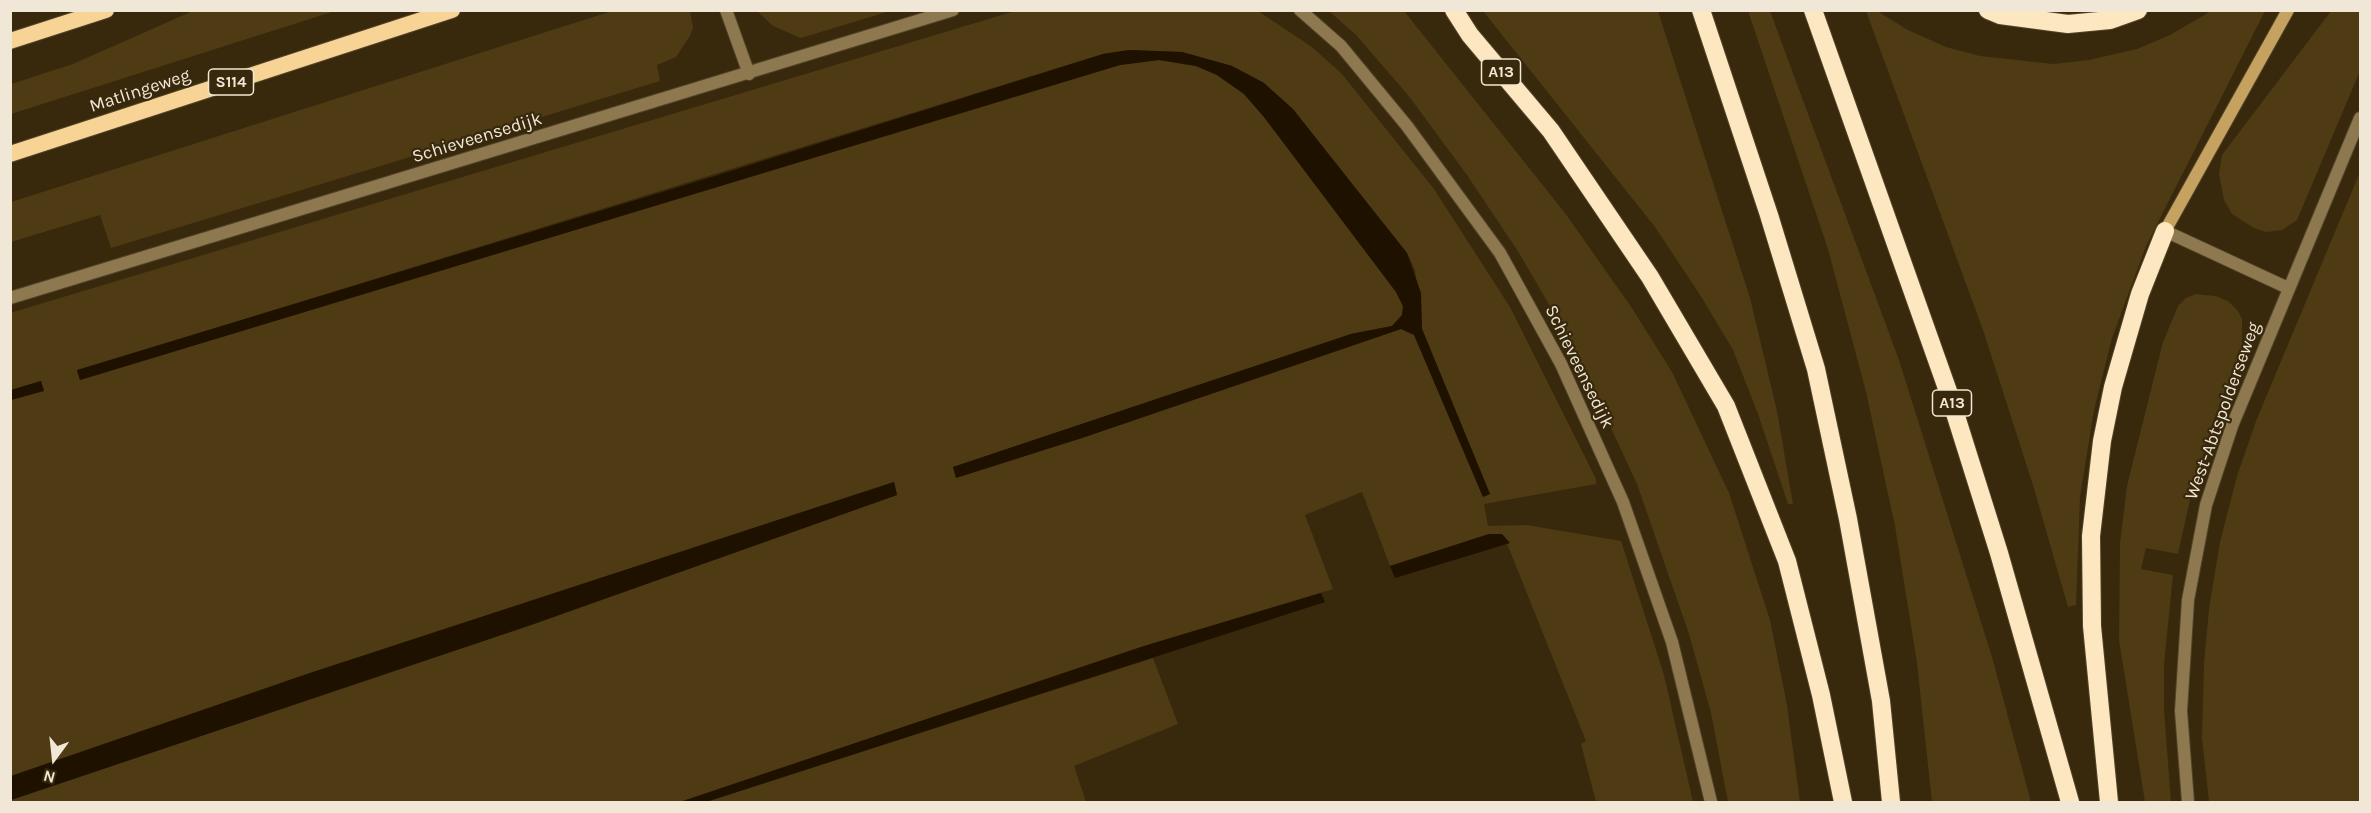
<!DOCTYPE html>
<html>
<head>
<meta charset="utf-8">
<style>
	body { margin:0 }
	#map { position:relative; width:2371px; height:813px; overflow:hidden; background:#38290d; font-family:Karla,sans-serif }
	canvas { display:block }
	.frame { position:absolute; inset:0; border:12px solid #f0e7d6; pointer-events:none }
	.north { position:absolute; left:24px; top:729px; width:60px; height:60px; -webkit-text-stroke:4px #38290d; paint-order:stroke; rotate:195deg; font-size:16px; font-weight:700; line-height:24px; text-align:center; color:#f0e7d6 }
	.north::after { content:''; display:block; margin:auto; width:21px; height:27px; background:#f0e7d6; clip-path:polygon(50% 0,100% 100%,50% 72%,0 100%) }
</style>
</head>
<body>
<div id="map">
<canvas width="2371" height="813"></canvas>
<div class="frame"></div>
<div class="north">N</div>
</div>
<script>
const ctx = document.querySelector('canvas').getContext('2d');
ctx.lineJoin = 'round';
function fill(path, color) { ctx.fillStyle = color; ctx.fill(path, 'evenodd'); }
const shape = rows => new Path2D(rows.map(r => 'M' + r).join(''));
function strokePath(path, color, width, dash) { ctx.strokeStyle = color; ctx.lineWidth = width; ctx.lineCap = dash ? 'butt' : 'round'; ctx.setLineDash(dash || []); ctx.stroke(path); }
function drawText(font, color, halo, rows, align = 'center') {
  ctx.font = font + ' Karla,sans-serif'; ctx.lineWidth = 4.5; ctx.setLineDash([]); ctx.textBaseline = 'middle'; ctx.strokeStyle = halo; ctx.fillStyle = color; for (const [text, x, y, turn = 0] of rows) {
    ctx.save(); ctx.translate(x, y); ctx.rotate((+turn || 0) * Math.PI / 180); ctx.textAlign = isNaN(turn) ? turn : align; if (halo) ctx.strokeText(text, 0, 0); ctx.fillText(text, 0, 0); ctx.restore();
  }
}
const green = shape([
	[195,10,335,11,11,114,11,84,73,64],
	[612,11,690,11,693,27,690,36,676,57,657,65,660,81,111,248,100,215,11,242,11,202],
	[757,11,890,11,801,38,773,26],
	[1015,11,1258,11,1312,47,1342,74,1434,189,1510,307,1596,479,1596,484,1484,504,1488,526,1527,525,1621,541,1664,675,1693,802,1596,802,1581,744,1586,741,1504,536,1489,534,1390,566,1362,492,1305,515,1333,589,1144,646,680,802,11,802,11,800,531,625,897,495,894,482,310,673,11,776,11,400,44,390,41,381,11,390,10,313],
	[1129,50,1182,52,1232,66,1264,83,1387,228,1407,253,1415,270,1422,329,1490,494,1483,497,1414,334,1401,329,1082,438,956,477,953,467,1351,334,1392,326,1402,315,1403,306,1396,292,1264,117,1244,94,1217,75,1196,66,1159,60,1120,65,80,380,77,371,1103,54],
	[1329,11,1404,11,1565,213,1632,308,1672,372,1729,493,1770,620,1787,705,1800,802,1728,802,1711,713,1689,634,1637,484,1572,344,1519,253,1467,175,1408,95,1356,35],
	[1483,11,1658,11,1750,298,1777,411,1793,504,1788,504,1758,414,1733,350,1702,298,1655,227],
	[1748,11,1770,11,1899,360,1992,657,2031,802,1932,802,1917,663,1895,526,1866,392,1828,249],
	[1866,11,1877,11,1908,30,1946,47,1980,56,2053,64,2089,60,2137,49,2170,35,2211,11,2265,11,2146,246,2112,338,2094,410,2080,497,2076,605,2068,607,2033,485,1983,330],
	[2331,11,2360,11,2360,71,2297,220,2282,230,2266,232,2254,228,2232,214,2224,200,2219,174,2222,155],
	[2360,172,2360,802,2209,802,2202,738,2204,663,2209,609,2220,542,2237,476,2256,421],
	[2196,294,2215,296,2228,301,2238,311,2242,319,2242,349,2214,419,2192,491,2178,554,2146,548,2141,569,2173,575,2164,664,2164,710,2171,802,2145,802,2119,640,2120,543,2127,486,2163,342,2178,306,2186,298],
	[1153,658,1178,724,1074,766,1086,802,706,802]
]);
const water = shape([
	[1129,50,1182,52,1232,66,1264,83,1293,109,1407,253,1421,293,1422,329,1490,494,1483,497,1414,335,1401,329,1082,438,956,478,953,467,1351,334,1392,326,1402,315,1403,306,1396,292,1264,117,1244,94,1217,75,1196,66,1159,60,1120,65,80,380,77,370,718,175,1103,54],
	[41,381,44,391,11,400,11,390],
	[894,482,897,495,531,625,11,800,11,776,310,673],
	[1489,534,1502,534,1510,543,1395,578,1390,566],
	[1321,593,1325,602,706,802,680,802,1144,646]
]);
const tertiary = shape([
	[726,10,749,74],
	[1300,10,1341,46,1407,126,1500,253,1561,364,1623,502,1672,642,1711,802],
	[2165,231,2288,288],
	[10,298,953,10],
	[2188,802,2181,711,2188,600,2206,505,2232,426,2360,118]
]);
const secondary = shape([
	[2165,231,2288,10]
]);
const trunk = shape([
	[10,41,106,10],
	[10,154,452,10]
]);
const motorway = shape([
	[1454,10,1470,35,1551,131,1650,277,1726,406,1787,561,1821,695,1843,802],
	[1701,10,1769,215,1816,369,1848,519,1881,701,1891,802],
	[1813,10,1949,394,1999,553,2070,802],
	[1988,10,2000,15,2068,24,2110,20,2138,10],
	[2109,802,2092,626,2091,536,2102,441,2113,387,2140,294,2165,231]
]);
const shields = [
	[1501,72,39],
	[231,82,45],
	[1952,403,39]
];
const shieldNames = [
	["A13",1501,72],
	["S114",231,82],
	["A13",1952,403]
];
const streetNames = [
	["Matlingeweg",140,91,-18],
	["Schieveensedijk",477,138,-17],
	["Schieveensedijk",1579,367,64],
	["West-Abtspolderseweg",2223,411,-70]
];
fill(green, '#4e3a13');
fill(water, '#1f1100');
strokePath(tertiary, '#524429', 14);
strokePath(secondary, '#524429', 14);
strokePath(trunk, '#524429', 18);
strokePath(motorway, '#524429', 20);
strokePath(tertiary, '#8e7850', 12);
strokePath(secondary, '#c6a260', 12);
strokePath(trunk, '#f7d496', 16);
strokePath(motorway, '#fde7c0', 18);
for (const [x, y, w] of shields) { const box = new Path2D(); box.roundRect(x - w / 2, y - 13, w, 26, 4.5); ctx.fillStyle = '#38290d'; ctx.fill(box); strokePath(box, '#f0e7d6', 1.5); }
drawText('bold 16px', '#f0e7d6', null, shieldNames);
drawText('18px', '#f0e7d6', '#38290d', streetNames);
</script>
</body>
</html>
